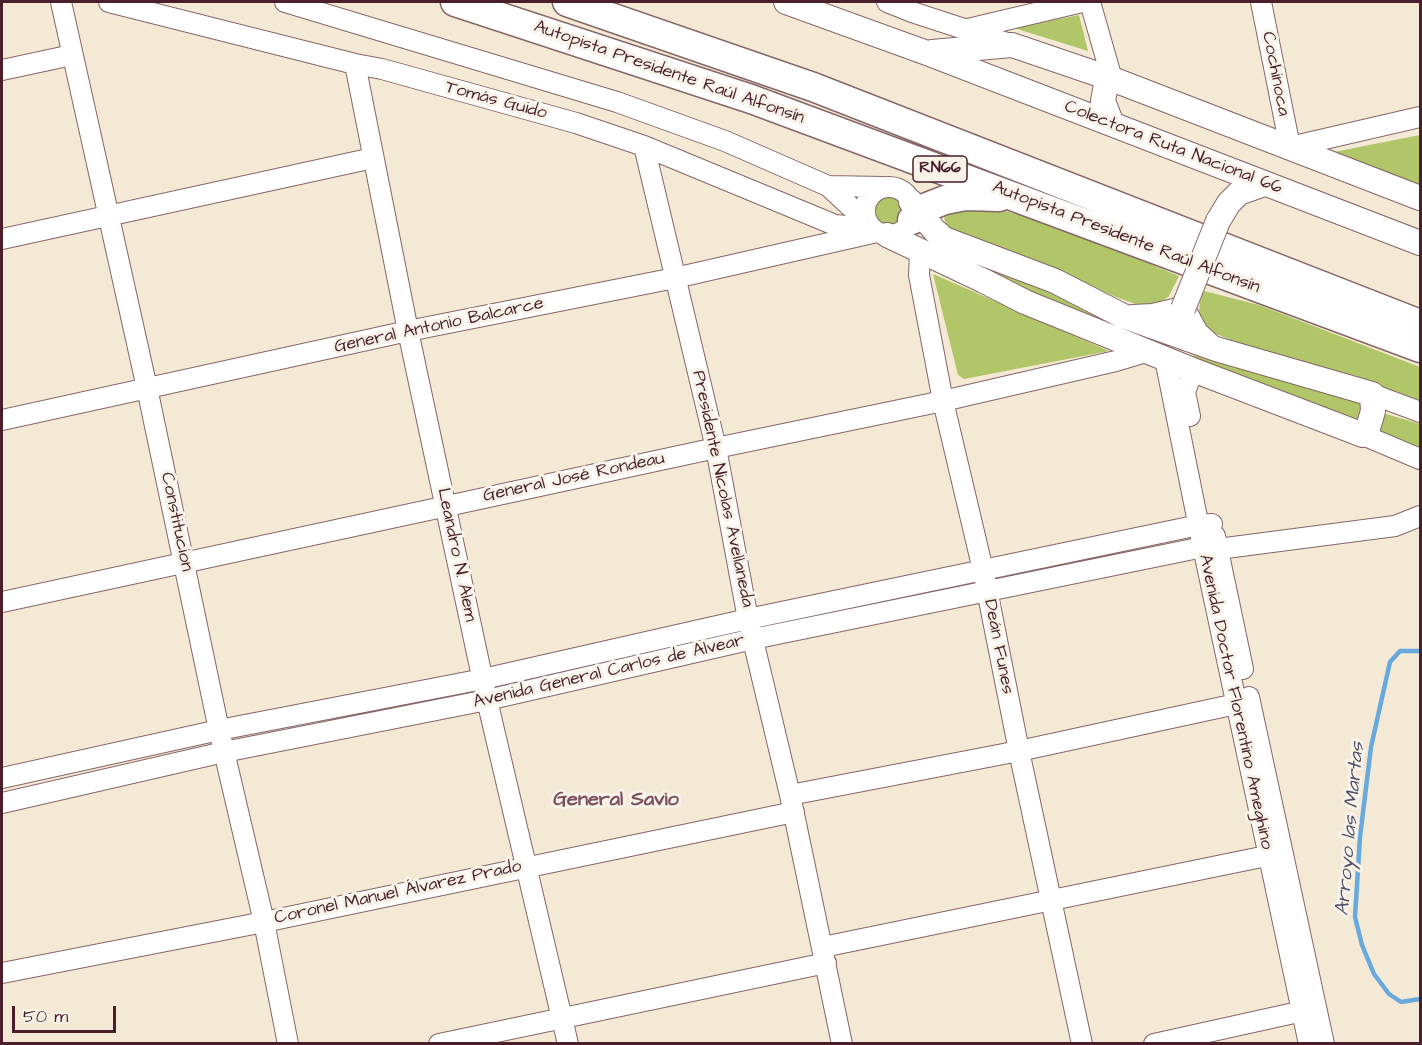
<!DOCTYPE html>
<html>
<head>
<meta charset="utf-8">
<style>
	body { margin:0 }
	#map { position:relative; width:1422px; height:1045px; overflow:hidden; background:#f4e9d5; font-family:"Architects Daughter",sans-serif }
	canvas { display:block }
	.frame { position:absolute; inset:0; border:3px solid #4a1f2b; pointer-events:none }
	.scale { position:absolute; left:12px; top:1006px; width:104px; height:27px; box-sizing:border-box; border:3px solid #4a1f2b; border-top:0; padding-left:8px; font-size:18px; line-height:21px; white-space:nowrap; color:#4a1f2b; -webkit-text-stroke:4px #f7f3e8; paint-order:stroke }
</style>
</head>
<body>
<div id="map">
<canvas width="1422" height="1045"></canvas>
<div class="frame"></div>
<div class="scale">50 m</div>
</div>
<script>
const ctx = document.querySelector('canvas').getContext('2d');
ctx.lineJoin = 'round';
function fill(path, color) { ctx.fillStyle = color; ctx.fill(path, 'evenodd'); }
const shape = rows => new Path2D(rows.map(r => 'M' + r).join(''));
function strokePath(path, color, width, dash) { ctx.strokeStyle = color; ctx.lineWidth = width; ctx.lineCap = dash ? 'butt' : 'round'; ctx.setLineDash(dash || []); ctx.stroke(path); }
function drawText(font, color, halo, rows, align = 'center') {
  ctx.font = font + ' "Architects Daughter",sans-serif'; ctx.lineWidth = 6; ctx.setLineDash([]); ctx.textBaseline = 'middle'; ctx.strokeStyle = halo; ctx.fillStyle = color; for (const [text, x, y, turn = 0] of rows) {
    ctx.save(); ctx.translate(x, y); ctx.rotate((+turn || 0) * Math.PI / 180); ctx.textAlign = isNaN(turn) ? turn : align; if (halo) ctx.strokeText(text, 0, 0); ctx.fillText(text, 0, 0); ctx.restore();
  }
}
const green = shape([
	[1079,15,1088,51,1014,28],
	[1420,135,1420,186,1334,152],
	'873 210a15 15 0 1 1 30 0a15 15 0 1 1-30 0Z',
	[956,209,997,209,1031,218,1065,229,1179,276,1169,296,1161,302,1141,306,1116,297,1059,271,985,247,948,228,944,218,948,212],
	[972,259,1047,285,1047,291,1080,305,1140,334,1141,336,1192,356,1195,355,1232,367,1339,393,1362,404,1359,419,1345,417,1093,321,978,268],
	[933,274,1109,351,964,379,958,375],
	[1204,291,1259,305,1420,367,1420,402,1354,375,1321,368,1247,346,1211,332,1202,322,1199,314,1200,301],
	[1383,413,1420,424,1420,450,1377,431]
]);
const stream = shape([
	[1420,651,1400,651,1390,662,1371,747,1360,837,1355,917,1362,945,1374,974,1389,994,1401,1002,1420,999]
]);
const minor = shape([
	[61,2,147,388,219,730,264,922,288,1044],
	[109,2,355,64,382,69,576,123,644,146,835,225,866,228],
	[285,2,617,102,725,141,828,186,869,224],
	[887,2,912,12,1010,44],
	[1090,2,1112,79],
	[1261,2,1290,147,1420,117],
	[968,29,1082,2],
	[355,64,408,331,487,700,568,1044],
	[2,70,72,55],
	[644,146,716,448,748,619,790,795,842,1044],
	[828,186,883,187],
	'865 211a24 24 0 1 1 48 0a24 24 0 1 1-48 0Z',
	[2,239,373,158],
	[920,251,919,275,943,401,983,570,1019,751,1082,1044],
	[1165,359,1203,547,1309,1044],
	[1372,394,1420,412],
	[1190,416,1185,392,1193,370],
	[2,420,408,331,675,278,877,232],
	[1363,435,1420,459],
	[1215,536,1243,669],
	[2,602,716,448,943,401,1116,361,1146,352],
	[1249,697,1324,1044],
	[2,778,219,730,483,679,748,619,1199,525,1212,524],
	[790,795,1019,751,1250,701],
	[2,803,224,752,487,700,753,639,1203,547,1218,549,1395,526,1420,516],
	[823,947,1281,853],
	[2,973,264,922,794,812],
	[439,1044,826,963],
	[1154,1044,1312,1009]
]);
const major = shape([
	[786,2,927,53,1420,243],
	[932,52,1012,45,1112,79,1420,198],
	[1112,79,1105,90,1103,101,1112,124],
	[1218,221,1229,203,1239,193,1264,184],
	[887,235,984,281,1025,302,1193,370,1363,435,1368,428,1373,411,1372,394,1216,349,1123,316,1055,281,944,239,934,230,911,202],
	[1133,317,1153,316,1183,309,1196,333,1209,345]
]);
const highway = shape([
	[455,2,751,99,1420,348],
	[567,2,813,87,1420,324],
	[912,220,927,207,945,200,966,196,999,197]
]);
const majorBridge = shape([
	[1183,309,1218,221]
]);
const shields = [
	[940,169,54]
];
const shieldNames = [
	["RN66",940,169]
];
const streetNames = [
	["Autopista Presidente Raúl Alfonsín",669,73,19],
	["Cochinoca",1275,74,79],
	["Tomás Guido",496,101,15],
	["Colectora Ruta Nacional 66",1173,148,21],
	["Autopista Presidente Raúl Alfonsín",1126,238,21],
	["General Antonio Balcarce",439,326,-12],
	["General José Rondeau",574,478,-12],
	["Presidente Nicolas Avellaneda",722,489,78],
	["Constitucion",176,522,78],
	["Leandro N. Alem",456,555,78],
	["Deán Funes",998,647,79],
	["Avenida General Carlos de Alvear",609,672,-13],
	["Avenida Doctor Florentino Ameghino",1235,702,78],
	["Coronel Manuel Álvarez Prado",398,893,-12]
];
const neighbourhoodNames = [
	["General Savio",616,801]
];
const waterNames = [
	["Arroyo las Martas",1351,829,-85]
];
fill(green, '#b1c569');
strokePath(stream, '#67a9dc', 4.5);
strokePath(minor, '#866666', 22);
strokePath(major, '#866666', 26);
strokePath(highway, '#866666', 31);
strokePath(minor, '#fff', 20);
strokePath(major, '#fff', 24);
strokePath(highway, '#fff', 28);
strokePath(majorBridge, '#866666', 26, []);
strokePath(majorBridge, '#fff', 24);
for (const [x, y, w] of shields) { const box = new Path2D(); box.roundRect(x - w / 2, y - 13, w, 26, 4.5); ctx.fillStyle = '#f7f3e8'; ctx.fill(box); strokePath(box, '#4a1f2b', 1.5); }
drawText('bold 16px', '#4a1f2b', null, shieldNames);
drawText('18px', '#4a1f2b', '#f7f3e8', streetNames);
drawText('bold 20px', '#7c4f5f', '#f7f3e8', neighbourhoodNames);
drawText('italic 20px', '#544f69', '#f7f3e8', waterNames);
</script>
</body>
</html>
